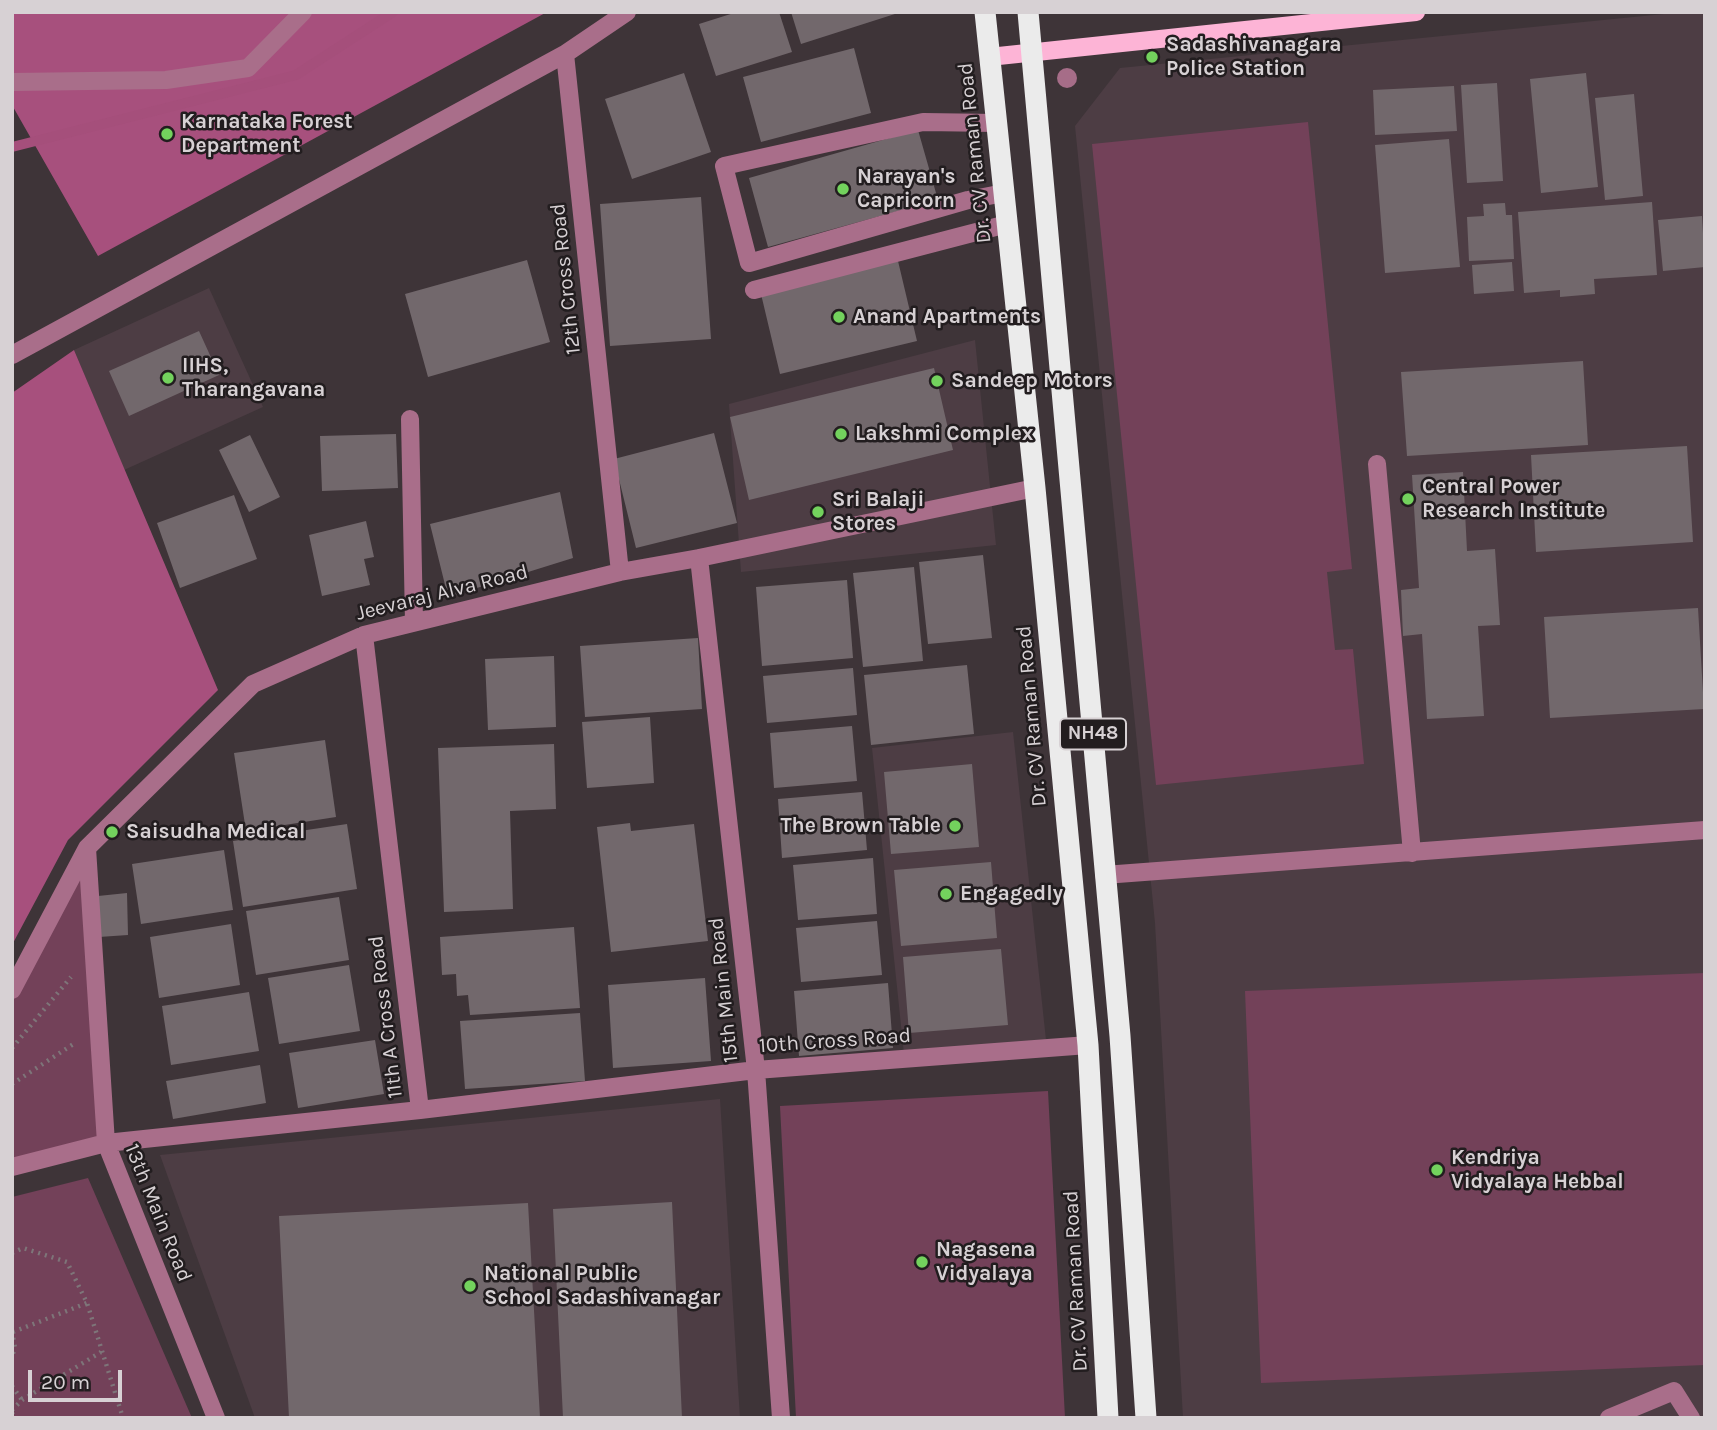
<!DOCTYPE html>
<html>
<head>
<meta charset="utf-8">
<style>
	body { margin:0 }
	#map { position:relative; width:1717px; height:1430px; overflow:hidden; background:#3e3438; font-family:Karla,sans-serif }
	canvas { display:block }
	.frame { position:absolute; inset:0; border:14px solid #d7d1d4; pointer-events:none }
	.scale { position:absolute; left:28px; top:1370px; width:94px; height:32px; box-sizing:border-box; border:4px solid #d7d1d4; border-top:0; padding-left:9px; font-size:21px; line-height:24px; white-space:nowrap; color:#d7d1d4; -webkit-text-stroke:5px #221d1f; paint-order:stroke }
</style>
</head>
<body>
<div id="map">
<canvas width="1717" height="1430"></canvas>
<div class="frame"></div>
<div class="scale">20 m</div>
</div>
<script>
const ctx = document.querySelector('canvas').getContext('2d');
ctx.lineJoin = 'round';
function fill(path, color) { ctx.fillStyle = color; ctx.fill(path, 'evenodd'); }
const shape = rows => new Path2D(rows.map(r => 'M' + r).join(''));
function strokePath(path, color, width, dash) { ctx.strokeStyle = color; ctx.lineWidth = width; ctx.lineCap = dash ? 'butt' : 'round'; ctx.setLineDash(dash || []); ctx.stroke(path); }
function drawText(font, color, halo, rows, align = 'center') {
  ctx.font = font + ' Karla,sans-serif'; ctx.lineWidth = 5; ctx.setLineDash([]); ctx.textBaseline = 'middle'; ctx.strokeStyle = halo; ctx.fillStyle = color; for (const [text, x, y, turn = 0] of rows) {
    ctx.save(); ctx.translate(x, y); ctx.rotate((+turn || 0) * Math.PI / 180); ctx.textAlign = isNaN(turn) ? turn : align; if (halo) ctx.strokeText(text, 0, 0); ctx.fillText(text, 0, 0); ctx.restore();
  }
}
const built = shape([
	[1684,12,1705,12,1705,1418,1183,1418,1155,923,1075,126,1120,68],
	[209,288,263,407,124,470,74,350],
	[975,340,996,545,741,572,729,404],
	[1013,732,1046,1040,904,1054,872,748],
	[720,1099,740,1418,255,1418,160,1155]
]);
const green = shape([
	[1308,122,1352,569,1327,572,1335,650,1353,649,1364,764,1156,785,1092,144],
	[87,848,106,1143,12,1167,12,990],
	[1705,973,1705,1365,1261,1383,1245,991],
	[1048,1091,1065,1418,796,1418,780,1106],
	[88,1178,192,1418,12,1418,12,1197]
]);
const forest = shape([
	[12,12,547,12,98,256,12,105],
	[74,350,218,690,68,840,12,945,12,393]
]);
const stream = shape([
	[12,147,296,75,393,12]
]);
const building = shape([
	[737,12,779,12,792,52,716,76,699,24],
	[791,12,898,12,898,13,801,44],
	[854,48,871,113,761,142,743,77],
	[684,73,711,152,632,179,605,99],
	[1586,73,1598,187,1541,193,1530,79],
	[1497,83,1503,181,1467,183,1461,85],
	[1454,86,1457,131,1375,135,1373,90],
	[1634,94,1643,196,1605,200,1595,98],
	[918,130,938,200,768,247,749,178],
	[1449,139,1460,267,1385,273,1375,145],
	[701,197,711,339,610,346,600,204],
	[1652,202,1657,275,1594,279,1595,294,1560,297,1560,290,1524,293,1518,212],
	[1505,203,1506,215,1512,215,1514,259,1469,261,1467,217,1484,216,1483,204],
	[1702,216,1705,267,1663,271,1658,220],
	[527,260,550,342,428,377,405,294],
	[898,261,917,341,780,374,761,294],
	[1512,262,1514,291,1474,294,1472,265],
	[199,331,219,375,129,416,109,371],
	[1583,361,1588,445,1407,456,1401,372],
	[934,368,953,450,749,500,730,417],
	[714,433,737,523,636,548,614,459],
	[396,434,398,488,322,491,320,436],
	[250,435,280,497,249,512,219,450],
	[1687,446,1693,542,1536,552,1531,455],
	[1463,472,1467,551,1495,549,1500,625,1478,626,1484,716,1427,719,1422,634,1403,636,1401,590,1419,588,1412,475],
	[560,492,573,558,448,597,430,524],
	[234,495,257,559,180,588,157,523],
	[366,521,374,557,364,559,370,585,322,596,309,535],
	[983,555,992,638,928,644,919,562],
	[914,567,923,661,863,667,853,573],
	[847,580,853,658,762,666,756,587],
	[1698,608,1704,709,1550,718,1544,617],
	[698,638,702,709,585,717,580,646],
	[554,656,556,727,488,730,485,659],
	[967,665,974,734,871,745,864,675],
	[853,668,857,715,767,723,763,676],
	[650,717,654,783,587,788,582,722],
	[852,726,857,781,774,788,770,733],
	[325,740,336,817,246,831,234,753],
	[554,744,556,809,510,811,513,909,444,912,438,748],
	[972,764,979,847,891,854,884,772],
	[862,792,867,850,782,858,778,799],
	[630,823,631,831,694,824,708,941,611,952,597,827],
	[347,824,357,889,243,907,233,841],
	[224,850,233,910,141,924,132,864],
	[873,858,877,914,798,920,793,865],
	[991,862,997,938,901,946,894,870],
	[127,893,128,935,99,937,98,896],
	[339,897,349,960,256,975,246,911],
	[877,921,882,975,801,982,796,928],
	[231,924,240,985,159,998,150,937],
	[574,927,580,1008,470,1015,468,995,457,996,456,974,442,975,440,937],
	[1001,949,1008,1025,909,1033,903,957],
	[349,965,360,1031,279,1044,268,978],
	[705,978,711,1061,613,1068,608,985],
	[888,983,893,1048,799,1056,794,991],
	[249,992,259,1051,171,1065,162,1006],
	[580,1013,585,1081,465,1089,460,1021],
	[375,1040,384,1094,298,1108,289,1053],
	[260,1065,266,1103,173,1119,166,1081],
	[672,1202,682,1418,563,1418,553,1209],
	[528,1203,540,1418,289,1418,279,1216]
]);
const path = shape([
	[12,1048,71,977],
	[12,1084,75,1043],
	[12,1253,23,1248,67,1262,87,1303,123,1418],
	[12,1331,15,1348,12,1356],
	[13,1332,87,1303],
	[12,1386,22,1400],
	[12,1410,22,1400,101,1352],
	[12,1413,15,1418]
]);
const minor = shape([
	[12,82,166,80,248,68,303,12],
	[996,123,923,122,724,166,749,263,968,200,1004,193],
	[754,290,1007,224],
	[12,355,565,54],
	[410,419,414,622],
	[1377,464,1412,853],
	[699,558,756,1070,781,1418],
	[620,572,565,54,627,12],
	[87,848,106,1143,216,1418],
	[1104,875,1705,830],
	[12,990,87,848,253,684,364,635,620,572,699,558,1035,488],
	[420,1110,756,1070,1088,1045],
	[12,1167,106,1143,420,1110,364,635],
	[1609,1418,1674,1391,1691,1418]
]);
const major = shape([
	[989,57,1416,12]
]);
const highway = shape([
	[985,12,1035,488,1088,1045,1108,1418],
	[1028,12,1120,1036,1146,1418]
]);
const trees = [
	[1067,78]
];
const markers = [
	[1152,57,7,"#73d25d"],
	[167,134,7,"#73d25d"],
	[843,189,7,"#73d25d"],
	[839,317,7,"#73d25d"],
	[168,378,7,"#73d25d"],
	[937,381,7,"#73d25d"],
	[841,434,7,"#73d25d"],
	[1408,499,7,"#73d25d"],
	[818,512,7,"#73d25d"],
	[955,826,7,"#73d25d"],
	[112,832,7,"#73d25d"],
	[946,894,7,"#73d25d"],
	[1437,1170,7,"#73d25d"],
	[922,1262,7,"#73d25d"],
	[470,1286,7,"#73d25d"]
];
const shields = [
	[1093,734,66]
];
const shieldNames = [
	["NH48",1093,734]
];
const poiNames = [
	["Sadashivanagara",1166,45],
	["Police Station",1166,69],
	["Karnataka Forest",181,122],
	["Department",181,146],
	["Narayan's",857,177],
	["Capricorn",857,201],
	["Anand Apartments",853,317],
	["IIHS,",182,366],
	["Tharangavana",182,390],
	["Sandeep Motors",951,381],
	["Lakshmi Complex",855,434],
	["Central Power",1422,487],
	["Research Institute",1422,511],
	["Sri Balaji",832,500],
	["Stores",832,524],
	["The Brown Table",941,826,"right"],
	["Saisudha Medical",126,832],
	["Engagedly",960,894],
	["Kendriya",1451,1158],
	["Vidyalaya Hebbal",1451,1182],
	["Nagasena",936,1250],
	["Vidyalaya",936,1274],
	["National Public",484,1274],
	["School Sadashivanagar",484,1298]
];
const streetNames = [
	["Dr. CV Raman Road",975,153,-96],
	["12th Cross Road",566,279,-96],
	["Jeevaraj Alva Road",442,593,-14],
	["Dr. CV Raman Road",1032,716,-95],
	["15th Main Road",724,990,-96],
	["11th A Cross Road",386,1017,-97],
	["10th Cross Road",835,1041,-4],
	["13th Main Road",158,1213,68],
	["Dr. CV Raman Road",1076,1281,-93]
];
fill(built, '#4d3d44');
fill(green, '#734159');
fill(forest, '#a7507d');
strokePath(stream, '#a54f7b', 10);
fill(building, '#72686c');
strokePath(path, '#7e7579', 4.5, [2, 5]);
strokePath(minor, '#a96e8a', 18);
strokePath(major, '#fdb4d6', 18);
strokePath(highway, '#ebebeb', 21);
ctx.fillStyle = '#a66d88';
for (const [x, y] of trees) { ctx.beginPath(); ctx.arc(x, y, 10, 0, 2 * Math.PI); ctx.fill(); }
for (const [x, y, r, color] of markers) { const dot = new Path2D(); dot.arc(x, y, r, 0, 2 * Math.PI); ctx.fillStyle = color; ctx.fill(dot); strokePath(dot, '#221d1f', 2.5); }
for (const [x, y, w] of shields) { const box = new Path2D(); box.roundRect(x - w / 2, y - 15.5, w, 31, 5); ctx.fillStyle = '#221d1f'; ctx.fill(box); strokePath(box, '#d7d1d4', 2); }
drawText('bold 19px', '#d7d1d4', null, shieldNames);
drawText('bold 21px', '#d7d1d4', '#221d1f', poiNames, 'left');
drawText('21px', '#d7d1d4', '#221d1f', streetNames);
</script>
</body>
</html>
